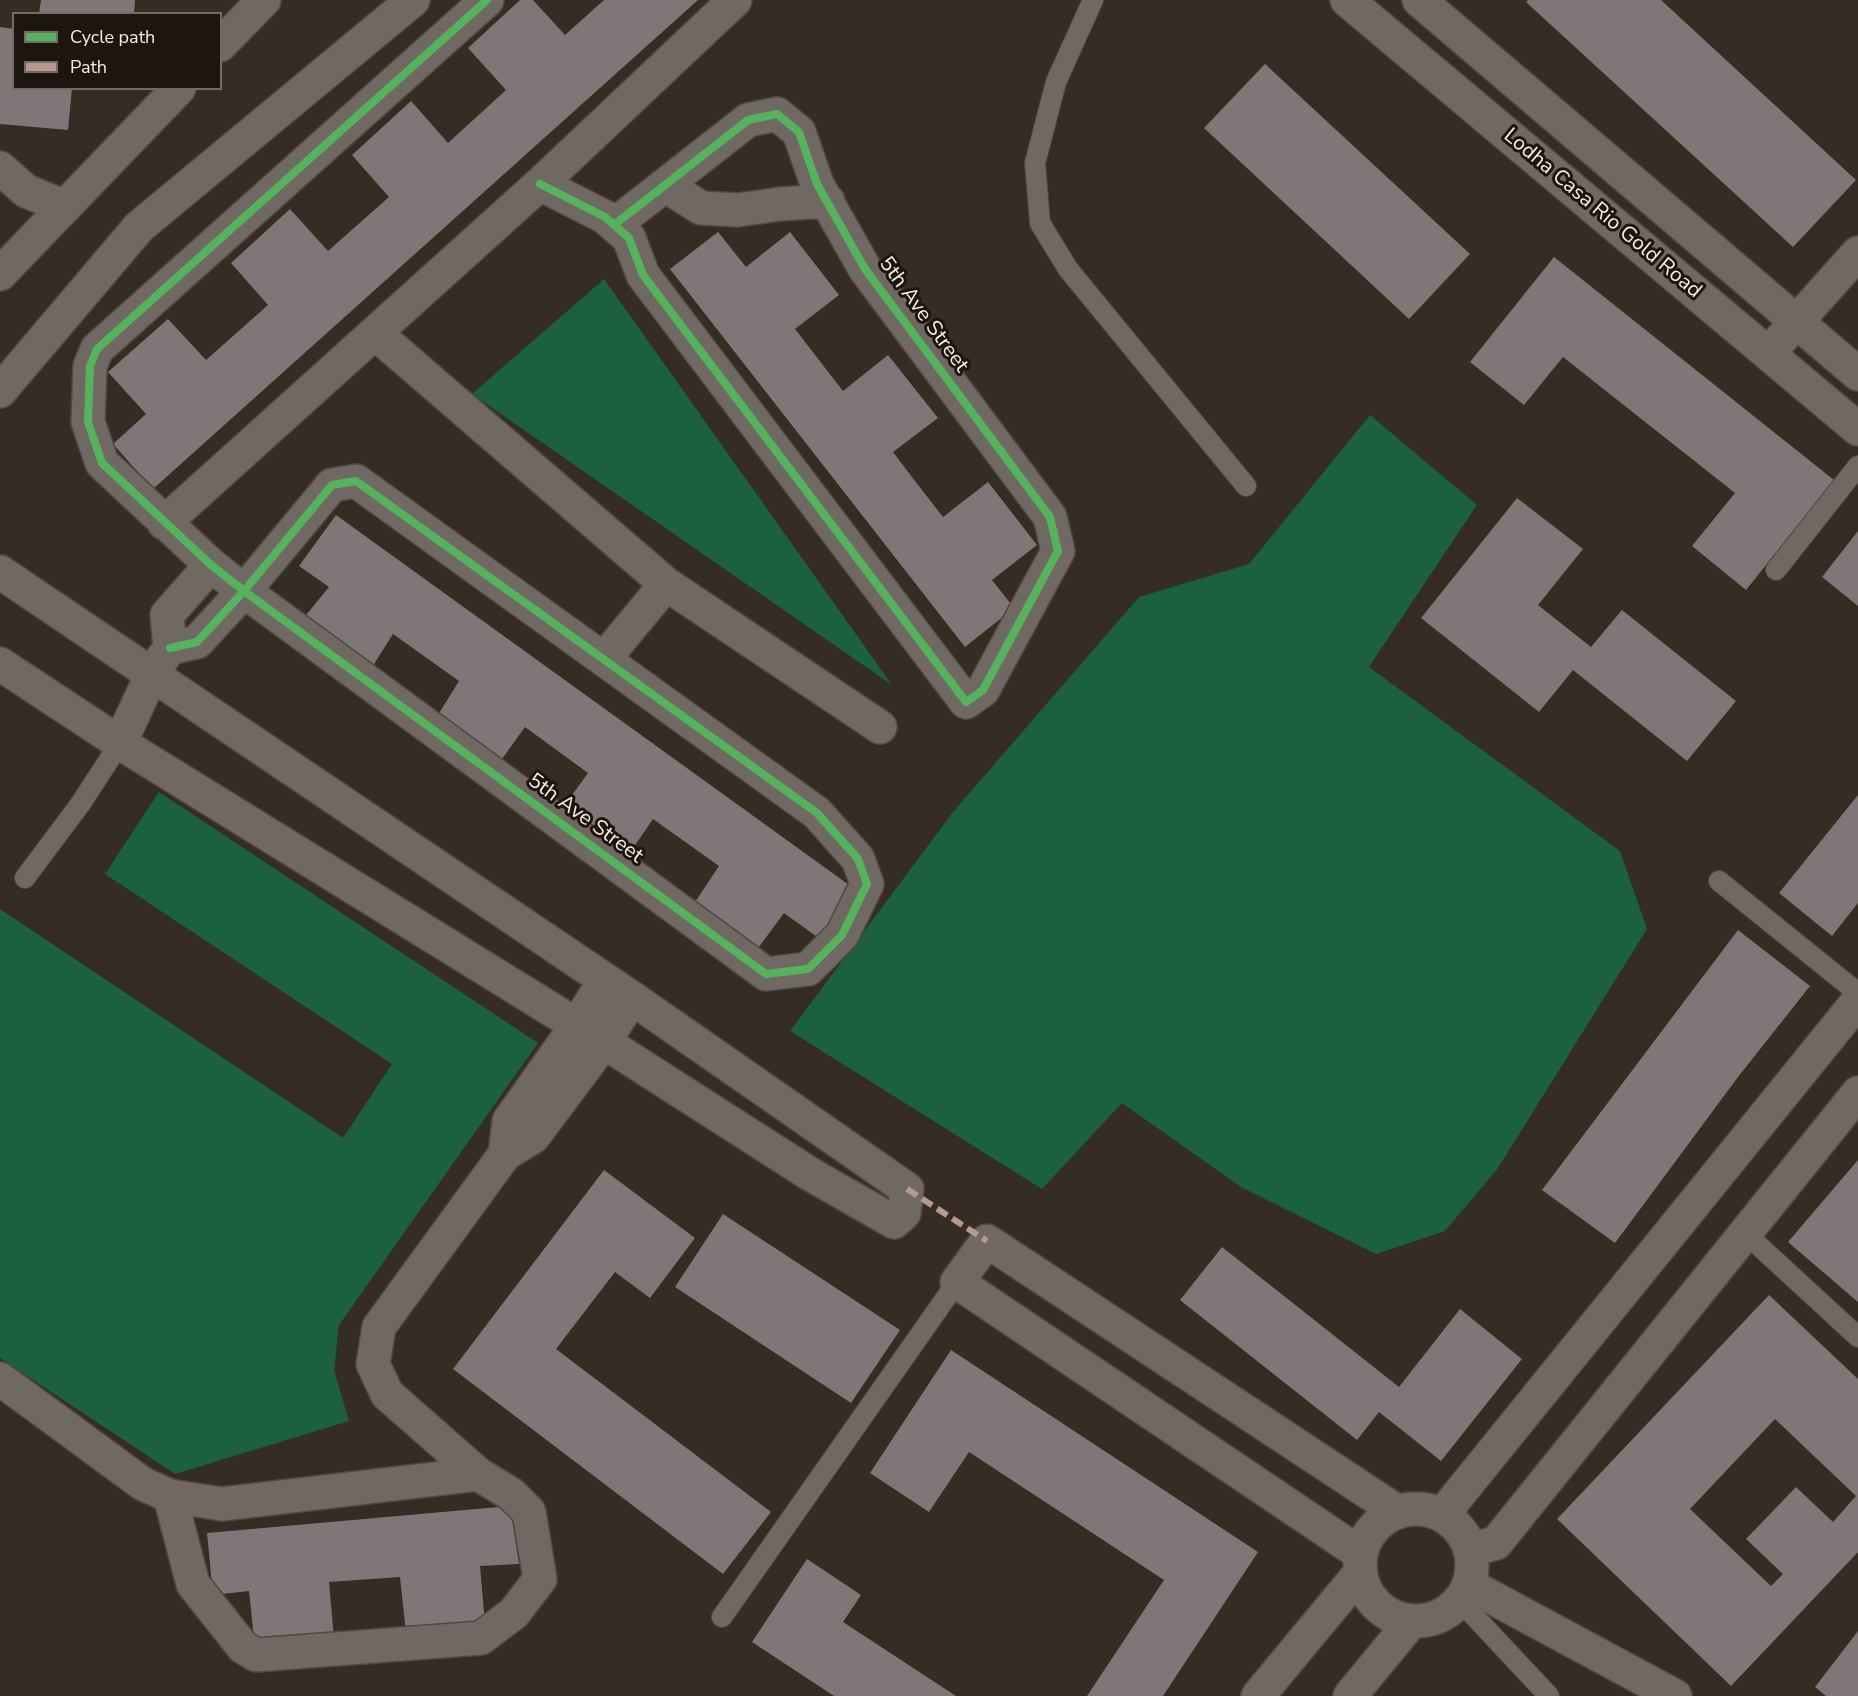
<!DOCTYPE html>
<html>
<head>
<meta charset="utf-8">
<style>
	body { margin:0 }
	#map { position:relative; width:1858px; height:1696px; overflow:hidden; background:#352c24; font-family:"Nunito Sans",sans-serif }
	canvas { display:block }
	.legend { position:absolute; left:12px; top:12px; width:210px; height:78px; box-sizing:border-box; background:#1d150f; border:2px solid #746b64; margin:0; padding:8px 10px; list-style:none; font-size:18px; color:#f7ece3 }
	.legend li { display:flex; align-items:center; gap:12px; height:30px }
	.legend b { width:30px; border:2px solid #746b64 }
</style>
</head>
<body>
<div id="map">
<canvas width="1858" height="1696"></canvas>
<ul class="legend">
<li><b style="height:8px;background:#56b35d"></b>Cycle path</li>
<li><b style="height:8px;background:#b69a8f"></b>Path</li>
</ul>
</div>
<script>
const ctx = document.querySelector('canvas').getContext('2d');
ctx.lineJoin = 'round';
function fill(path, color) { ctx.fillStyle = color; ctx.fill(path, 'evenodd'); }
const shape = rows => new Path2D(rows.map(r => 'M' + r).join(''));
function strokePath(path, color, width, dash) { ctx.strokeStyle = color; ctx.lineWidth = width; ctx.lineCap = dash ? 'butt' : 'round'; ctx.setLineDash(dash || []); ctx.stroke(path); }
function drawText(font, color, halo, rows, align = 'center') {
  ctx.font = font + ' "Nunito Sans",sans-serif'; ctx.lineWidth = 6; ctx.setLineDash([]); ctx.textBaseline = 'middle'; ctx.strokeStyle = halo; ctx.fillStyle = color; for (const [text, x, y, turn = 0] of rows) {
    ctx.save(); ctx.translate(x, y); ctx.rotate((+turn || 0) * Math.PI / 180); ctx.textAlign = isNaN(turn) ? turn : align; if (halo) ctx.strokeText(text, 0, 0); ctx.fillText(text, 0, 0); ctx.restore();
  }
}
const green = shape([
	[604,279,892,685,472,394],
	[1370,415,1477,505,1369,667,1620,851,1647,929,1498,1168,1445,1231,1376,1254,1241,1187,1122,1103,1042,1189,790,1031,953,812,1139,597,1249,564],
	[159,792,538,1043,339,1325,334,1370,349,1421,175,1474,0,1358,0,909,343,1138,392,1064,105,874]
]);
const building = shape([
	[41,0,135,0,134,14,39,14],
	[520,0,533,0,565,35,604,0,698,0,153,489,113,444,146,414,108,372,168,319,206,360,268,305,231,263,290,209,328,251,389,197,352,155,411,101,448,143,506,90,468,48],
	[1528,0,1661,0,1856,180,1793,247,1526,2],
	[0,27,14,29,14,88,72,88,68,130,0,124],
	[1265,64,1470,254,1409,319,1204,128],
	[718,232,746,267,790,232,839,295,795,329,843,391,888,355,938,418,893,452,915,481,943,517,988,482,1037,545,992,580,1014,608,965,647,670,269],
	[1554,257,1834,480,1746,590,1692,546,1735,493,1563,357,1524,405,1470,362],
	[1517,498,1583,549,1538,605,1591,647,1622,610,1736,701,1687,761,1573,670,1539,712,1421,618],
	[336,515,856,890,820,939,784,913,756,951,693,905,719,866,653,819,629,854,562,809,588,773,525,727,502,759,438,715,459,681,393,634,369,672,302,620,329,587,299,566],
	[1858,531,1858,606,1822,577],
	[1858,795,1858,903,1832,936,1779,893],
	[1738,930,1810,986,1738,1077,1615,1243,1542,1190],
	[1858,1160,1858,1302,1788,1242],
	[604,1170,695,1238,650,1298,615,1272,556,1349,771,1512,723,1574,453,1369],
	[723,1214,900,1330,851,1403,675,1287],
	[1222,1247,1399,1387,1460,1309,1522,1359,1441,1461,1379,1412,1357,1440,1180,1300],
	[1769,1295,1858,1379,1858,1552,1731,1686,1557,1519],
	[1775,1419,1856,1496,1833,1522,1796,1487,1746,1539,1783,1574,1771,1586,1690,1509],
	[951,1350,1258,1552,1163,1696,1087,1696,1164,1580,969,1452,929,1512,870,1473],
	[510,1506,519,1564,480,1566,485,1624,406,1633,400,1577,329,1582,334,1639,255,1648,249,1591,213,1595,207,1533],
	[807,1559,861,1595,843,1622,956,1696,834,1696,752,1642],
	[1858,1631,1858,1696,1826,1696,1815,1687]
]);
const service = shape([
	[1093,0,1056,82,1035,163,1040,223,1068,269,1246,486],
	[1776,570,1858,466],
	[25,878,81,803,120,743],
	[1719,881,1858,993],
	[1745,1233,1858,1337],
	[1460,1601,1549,1696],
	[722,1617,957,1282]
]);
const minor = shape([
	[1347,0,1858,429],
	[1419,0,1858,374],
	[220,45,264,0],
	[0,168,26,191,65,207],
	[540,184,605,217,614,225,629,238,643,275,966,702,983,690,1058,551,1050,517,865,269,817,184,799,132,777,114,748,120,614,225],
	[665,185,701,208,738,210,780,204,828,201],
	[0,274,179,88],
	[375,333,666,584],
	[1781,339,1858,253],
	[0,391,139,227,413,0],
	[164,523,540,184,735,0],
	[0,572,632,998,907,1189,904,1213,894,1222,810,1174,604,1042,120,743,0,664],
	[170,648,197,642,244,591,332,485,356,481,817,813,858,859,867,884,842,935,808,969,766,974,244,591,211,565,102,463,88,422,90,366,97,349,487,0],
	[170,648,167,615,211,565],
	[604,659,666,584,880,727],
	[120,743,152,674,164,656],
	[505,1154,509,1121,577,1025,605,980],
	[0,1379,143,1484,170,1496,222,1504,478,1474,387,1394,373,1364,379,1327,505,1154,533,1137,604,1042,632,998],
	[170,1496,193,1584,243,1647,256,1655,481,1638,514,1613,540,1579,529,1512,511,1494,478,1474],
	[1361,1554,957,1282,987,1241,1398,1512],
	[1469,1585,1675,1696]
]);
const tertiary = shape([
	'1360 1565a56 56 0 1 1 112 0a56 56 0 1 1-112 0Z',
	[1442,1515,1858,1001],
	[1470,1550,1496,1543,1858,1093],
	[1258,1696,1360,1573],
	[1350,1696,1411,1622]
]);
const quiet = shape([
	[907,1189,987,1241]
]);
const cycleway = shape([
	[540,184,605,217,614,225,629,238,643,275,966,702,983,690,1058,551,1050,517,865,269,817,184,799,132,777,114,748,120,614,225],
	[170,648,197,642,244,591,332,485,356,481,817,813,858,859,867,884,842,935,808,969,766,974,244,591,211,565,102,463,88,422,90,366,97,349,487,0]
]);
const streetNames = [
	["Lodha Casa Rio Gold Road",1602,214,40],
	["5th Ave Street",923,315,54],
	["5th Ave Street",585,819,36]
];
fill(green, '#1b6040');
fill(building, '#7f7777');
strokePath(service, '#504841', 22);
strokePath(minor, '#504841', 36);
strokePath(tertiary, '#504841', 36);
strokePath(service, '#706963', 20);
strokePath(minor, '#706963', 33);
strokePath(tertiary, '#706963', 33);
strokePath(quiet, '#b69a8f', 6, [12, 6]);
strokePath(cycleway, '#56b35d', 8);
drawText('21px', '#f7ece3', '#1d150f', streetNames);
</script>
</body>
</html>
